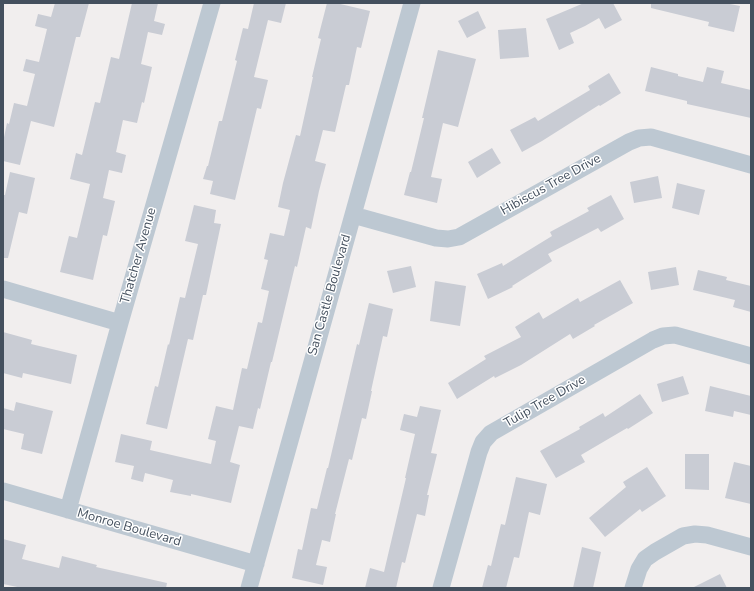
<!DOCTYPE html>
<html>
<head>
<meta charset="utf-8">
<style>
	body { margin:0 }
	#map { position:relative; width:754px; height:591px; overflow:hidden; background:#f1eeee; font-family:"Nunito Sans",sans-serif }
	canvas { display:block }
	.frame { position:absolute; inset:0; border:4px solid #44505e; pointer-events:none }
</style>
</head>
<body>
<div id="map">
<canvas width="754" height="591"></canvas>
<div class="frame"></div>
</div>
<script>
const ctx = document.querySelector('canvas').getContext('2d');
ctx.lineJoin = 'round';
function fill(path, color) { ctx.fillStyle = color; ctx.fill(path, 'evenodd'); }
const shape = rows => new Path2D(rows.map(r => 'M' + r).join(''));
function strokePath(path, color, width, dash) { ctx.strokeStyle = color; ctx.lineWidth = width; ctx.lineCap = dash ? 'butt' : 'round'; ctx.setLineDash(dash || []); ctx.stroke(path); }
function drawText(font, color, halo, rows, align = 'center') {
  ctx.font = font + ' "Nunito Sans",sans-serif'; ctx.lineWidth = 3; ctx.setLineDash([]); ctx.textBaseline = 'middle'; ctx.strokeStyle = halo; ctx.fillStyle = color; for (const [text, x, y, turn = 0] of rows) {
    ctx.save(); ctx.translate(x, y); ctx.rotate((+turn || 0) * Math.PI / 180); ctx.textAlign = isNaN(turn) ? turn : align; if (halo) ctx.strokeText(text, 0, 0); ctx.fillText(text, 0, 0); ctx.restore();
  }
}
const building = shape([
	[55,3,89,3,80,37,76,37,54,127,31,121,20,165,3,161,3,142,7,123,9,124,14,103,27,106,35,74,23,71,26,59,39,62,47,29,35,26,38,14,51,17],
	[132,3,158,3,154,21,165,24,162,35,148,32,141,64,152,67,144,103,142,102,137,123,123,120,116,152,126,155,122,173,109,170,103,198,115,201,107,236,103,235,93,280,60,272,69,236,77,238,90,184,70,179,76,153,82,155,95,102,100,103,111,57,119,59],
	[254,3,286,3,281,23,268,20,254,77,268,80,261,109,257,108,235,200,210,194,213,181,203,179,207,166,208,166,219,121,222,121,237,61,235,60,243,28,248,29],
	[327,3,336,3,370,11,361,48,357,47,349,85,346,85,335,132,323,130,315,161,326,164,319,191,311,229,306,227,297,267,295,266,272,362,271,362,260,409,258,408,253,429,239,426,230,462,240,465,231,503,191,494,191,496,170,492,173,480,145,473,143,482,131,479,134,466,115,462,121,434,152,441,150,450,211,464,216,441,208,439,216,406,233,410,242,368,247,369,258,322,262,323,269,291,261,289,268,260,264,259,270,233,284,236,290,210,278,207,283,183,296,135,300,136,313,77,312,77,321,39,318,38],
	[584,3,613,3,622,20,605,29,599,18,585,26,570,33,574,43,559,50,546,19],
	[651,3,725,3,740,6,734,32,708,26,709,22,651,8],
	[478,11,486,28,467,38,458,21],
	[526,28,529,57,500,59,498,30],
	[438,50,476,59,458,127,443,123,431,177,442,179,437,203,404,195,410,172,411,172,424,118,422,118],
	[651,67,678,74,678,76,703,82,707,67,724,71,721,83,751,90,751,118,687,104,687,101,645,91],
	[609,73,621,93,600,106,599,105,542,141,522,152,510,130,535,117,538,121,590,90,588,86],
	[492,148,501,163,477,178,468,162],
	[10,172,35,178,27,214,19,212,8,258,3,258,3,195,5,195],
	[658,176,662,198,634,203,630,182],
	[677,183,705,190,699,215,672,208],
	[611,195,624,219,601,232,598,228,548,254,552,261,512,286,513,287,488,299,477,274,502,263,503,266,552,236,550,232,589,211,587,208],
	[194,205,216,210,214,223,221,224,206,295,203,295,193,340,188,339,167,429,146,424,155,386,158,387,168,344,169,345,180,297,185,298,198,244,185,241],
	[411,266,416,287,393,293,387,271],
	[676,267,679,285,651,290,648,272],
	[698,270,727,277,726,280,751,286,751,312,733,307,735,300,693,290],
	[620,280,633,303,594,325,595,326,573,339,570,334,521,365,495,378,494,376,457,399,448,383,486,359,484,356,521,337,515,327,539,312,543,319,578,298,580,302],
	[435,281,466,286,460,326,430,321],
	[369,303,393,309,387,337,383,336,371,391,372,391,366,419,362,418,352,460,349,459,335,514,336,514,330,542,322,540,316,565,327,567,323,585,292,578,298,549,302,550,311,508,317,509,327,468,328,468,357,344,359,345],
	[3,332,32,340,31,344,77,355,71,384,23,373,22,378,3,373],
	[683,376,689,394,662,402,657,384],
	[710,386,751,396,751,415,734,411,733,417,705,411],
	[640,394,653,413,628,429,627,428,581,455,585,462,556,478,540,451,580,429,579,427,603,413,605,417],
	[16,402,53,411,42,454,21,449,24,434,3,429,3,408,14,411],
	[420,406,441,410,431,453,437,454,427,495,429,495,425,516,417,514,405,563,402,562,396,588,365,588,370,568,384,572,406,478,405,478,415,434,400,430,404,414,417,417],
	[685,454,709,454,709,490,685,489],
	[734,462,751,466,751,504,725,498],
	[647,467,666,496,642,512,640,509,605,537,589,518,626,487,623,482],
	[516,477,547,484,540,515,529,512,519,558,514,557,506,588,482,588,488,565,491,566,501,524,505,525],
	[3,539,26,545,22,559,59,568,62,556,97,565,96,567,167,583,166,588,22,588,3,584],
	[582,547,601,552,593,588,573,588],
	[720,574,727,588,692,588]
]);
const minor = shape([
	[353,215,436,238,448,239,459,237,629,142,639,138,651,137,751,165],
	[3,289,120,323],
	[3,491,256,564],
	[68,510,120,323,212,3],
	[249,588,412,3],
	[441,588,479,452,483,442,491,433,653,340,663,336,675,335,751,356],
	[633,588,639,569,645,559,655,552,683,536,695,534,707,535,751,547]
]);
const streetNames = [
	["Hibiscus Tree Drive",551,185,-29],
	["Thatcher Avenue",139,256,-74],
	["San Castle Boulevard",330,295,-74],
	["Tulip Tree Drive",545,402,-30],
	["Monroe Boulevard",129,528,16]
];
fill(building, '#c9ccd4');
strokePath(minor, '#bdc8d2', 17);
drawText('13px', '#44505e', '#fff', streetNames);
</script>
</body>
</html>
